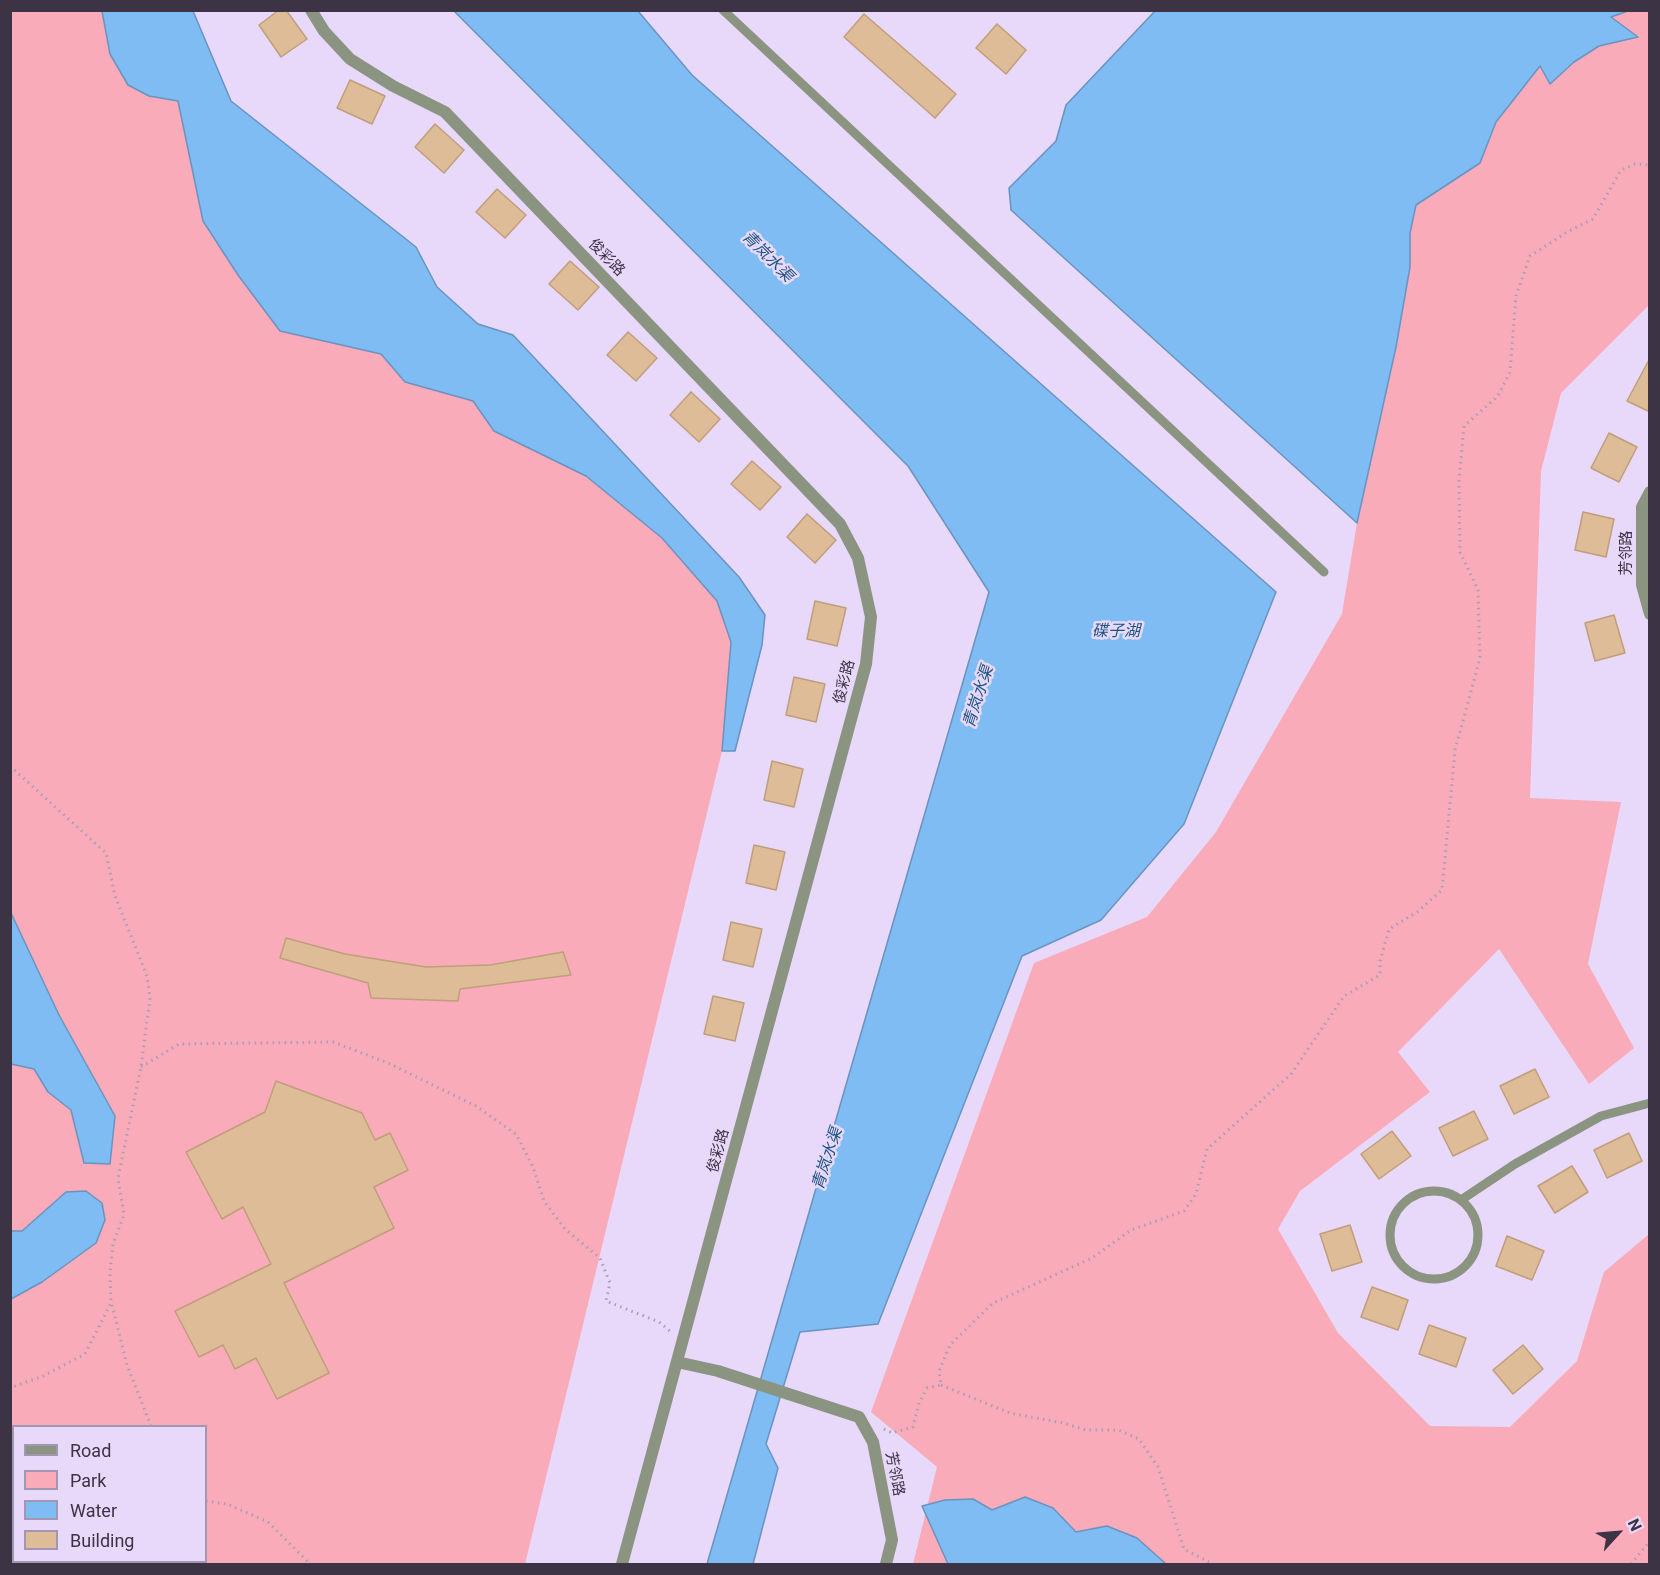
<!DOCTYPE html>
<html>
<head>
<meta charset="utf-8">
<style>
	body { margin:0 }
	#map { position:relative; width:1660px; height:1575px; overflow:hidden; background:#e8d8fa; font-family:Roboto,sans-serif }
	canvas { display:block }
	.frame { position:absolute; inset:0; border:12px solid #3c3445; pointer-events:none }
	.legend { position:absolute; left:12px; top:1425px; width:195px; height:138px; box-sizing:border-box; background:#e8d8fa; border:2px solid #a396b2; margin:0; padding:8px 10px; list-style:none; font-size:18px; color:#3c3445 }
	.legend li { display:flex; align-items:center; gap:12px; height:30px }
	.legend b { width:30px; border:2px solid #a396b2 }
	.north { position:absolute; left:1588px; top:1503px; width:60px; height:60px; -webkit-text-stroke:4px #e8d8fa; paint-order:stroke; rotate:64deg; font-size:16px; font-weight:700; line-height:24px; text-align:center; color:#3c3445 }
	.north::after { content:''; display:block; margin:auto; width:21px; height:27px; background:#3c3445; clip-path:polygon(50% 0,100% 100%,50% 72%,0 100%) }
</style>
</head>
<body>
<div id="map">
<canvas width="1660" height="1575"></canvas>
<div class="frame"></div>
<ul class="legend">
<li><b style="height:8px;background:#8b9381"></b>Road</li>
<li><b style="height:16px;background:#f9abba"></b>Park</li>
<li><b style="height:16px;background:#7ebcf3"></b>Water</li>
<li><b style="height:16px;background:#dfbc98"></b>Building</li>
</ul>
<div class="north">N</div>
</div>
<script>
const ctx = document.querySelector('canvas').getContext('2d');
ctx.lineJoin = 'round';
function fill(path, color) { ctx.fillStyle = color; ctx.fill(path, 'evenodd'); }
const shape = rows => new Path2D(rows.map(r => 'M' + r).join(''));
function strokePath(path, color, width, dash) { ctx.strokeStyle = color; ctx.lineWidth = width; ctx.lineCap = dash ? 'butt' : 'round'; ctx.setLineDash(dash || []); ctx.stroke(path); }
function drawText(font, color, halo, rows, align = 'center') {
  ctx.font = font + ' Roboto,"Noto Sans SC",sans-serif'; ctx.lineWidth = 5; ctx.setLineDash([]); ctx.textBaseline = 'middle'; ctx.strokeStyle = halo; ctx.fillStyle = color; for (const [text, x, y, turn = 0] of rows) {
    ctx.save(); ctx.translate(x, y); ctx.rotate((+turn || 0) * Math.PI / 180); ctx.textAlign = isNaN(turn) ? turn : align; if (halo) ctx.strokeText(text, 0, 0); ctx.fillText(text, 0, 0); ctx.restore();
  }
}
const green = shape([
	[11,11,102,11,110,54,149,96,178,100,203,221,238,275,280,330,381,354,405,382,473,401,494,431,586,476,662,538,718,601,731,642,722,751,525,1564,11,1564,11,1299,42,1282,96,1243,66,1192,22,1231,11,1231,10,1064,34,1069,48,1092,71,1110,84,1163,59,1015,10,913],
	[14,1426,206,1426,206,1562,14,1562],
	[1628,11,1649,11,1649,305,1561,393,1541,471,1530,798,1621,802,1588,964,1634,1048,1589,1084,1499,949,1398,1052,1430,1092,1300,1191,1278,1229,1338,1333,1430,1426,1510,1427,1577,1361,1604,1272,1649,1234,1649,1564,913,1564,937,1467,871,1412,1034,963,1147,917,1216,832,1342,614,1357,523,1396,347,1410,267,1410,233,1416,205,1480,163,1496,122,1540,66,1550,84,1574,62,1599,46,1638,37,1610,17]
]);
const water = shape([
	[102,11,193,11,231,101,416,247,437,287,478,324,513,335,739,577,765,615,762,645,735,751,722,751,731,642,717,601,662,538,586,476,494,431,473,401,405,382,381,354,280,331,238,275,203,221,178,101,149,96,128,85,110,54,102,11],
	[454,11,638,11,692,75,1276,592,1184,824,1101,920,1022,956,878,1324,800,1332,766,1444,778,1468,753,1564,707,1564,989,592,908,466,454,11],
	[1155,11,1628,11,1611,17,1638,37,1599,46,1574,62,1550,84,1540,66,1496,122,1480,163,1416,205,1410,233,1410,267,1396,347,1357,523,1011,210,1009,188,1056,141,1066,105,1155,11],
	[11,913,59,1015,115,1116,110,1164,84,1163,71,1110,48,1092,34,1069,11,1064,11,913],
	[86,1191,102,1203,105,1220,96,1243,42,1282,11,1299,11,1231,22,1231,66,1192,86,1191],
	[1025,1497,1053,1508,1076,1532,1107,1526,1137,1538,1166,1564,948,1564,922,1506,945,1500,973,1499,992,1510,1025,1497]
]);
const building = shape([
	[279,10,286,10,307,39,281,57,259,25,279,10],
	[864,14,956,94,935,118,844,37,864,14],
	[997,24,1026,50,1006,74,976,48,997,24],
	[350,80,385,96,372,124,337,108,350,80],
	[435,124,464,150,444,173,415,147,435,124],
	[497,189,526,215,505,238,476,212,497,189],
	[570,261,599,287,578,310,549,284,570,261],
	[628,332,657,358,636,381,607,355,628,332],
	[1650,358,1650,412,1627,401,1650,358],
	[691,392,720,419,699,442,670,415,691,392],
	[1609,433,1637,447,1619,482,1591,468,1609,433],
	[752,461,781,487,760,510,731,484,752,461],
	[1583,512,1614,519,1606,557,1575,550,1583,512],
	[807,514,836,540,815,563,787,537,807,514],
	[815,601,846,608,837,646,807,639,815,601],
	[1614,615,1625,653,1595,661,1585,623,1614,615],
	[794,677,825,684,816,722,786,715,794,677],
	[772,761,803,769,794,807,764,800,772,761],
	[754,845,785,852,776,890,746,883,754,845],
	[731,922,762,929,753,967,723,960,731,922],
	[286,938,345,954,426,967,490,965,563,952,571,975,460,989,458,1001,371,998,368,983,280,958,286,938],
	[713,996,744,1003,735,1041,704,1034,713,996],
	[1535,1069,1549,1097,1514,1114,1500,1086,1535,1069],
	[276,1081,362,1113,375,1140,390,1133,408,1170,374,1187,394,1228,284,1283,329,1373,277,1399,256,1358,235,1369,223,1345,199,1357,175,1311,271,1264,243,1207,222,1219,186,1152,265,1112,276,1081],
	[1474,1111,1488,1139,1453,1156,1439,1128,1474,1111],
	[1392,1131,1411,1156,1379,1179,1361,1154,1392,1131],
	[1629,1133,1642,1161,1607,1178,1594,1150,1629,1133],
	[1572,1166,1588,1192,1555,1213,1538,1186,1572,1166],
	[1350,1225,1362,1262,1332,1271,1320,1234,1350,1225],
	[1507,1236,1544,1251,1532,1280,1496,1266,1507,1236],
	[1372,1287,1408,1300,1398,1330,1361,1317,1372,1287],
	[1429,1325,1466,1338,1456,1367,1419,1354,1429,1325],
	[1523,1345,1543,1369,1513,1394,1493,1370,1523,1345]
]);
const path = shape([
	[10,766,106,853,115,896,147,976,150,998,141,1067,118,1178,124,1215,113,1244,110,1273,111,1303,85,1354,43,1376,10,1388],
	[141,1067,179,1044,333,1042,388,1063,476,1106,516,1134,533,1167,544,1201,565,1229,600,1258,610,1283,606,1301,659,1322,671,1332],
	[112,1305,127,1365,151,1426],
	[941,1385,1010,1413,1063,1423,1086,1430,1118,1430,1139,1439,1158,1467,1184,1549,1213,1564],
	[884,1429,892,1433,913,1427,919,1403,927,1388,941,1385,939,1371,950,1345,993,1303,1092,1258,1131,1230,1184,1211,1196,1194,1207,1149,1291,1074,1344,996,1380,975,1380,961,1389,929,1417,912,1442,890,1455,750,1480,658,1478,590,1460,552,1459,480,1464,426,1498,396,1510,372,1516,296,1530,256,1567,232,1593,219,1621,170,1635,164,1650,165],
	[206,1501,227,1504,268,1522,310,1564],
	[51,1564,57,1562],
	[1631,1564,1650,1541]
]);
const service = shape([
	[723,10,1324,572],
	'1390 1235a44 44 0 1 1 88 0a44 44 0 1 1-88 0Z',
	[1461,1200,1515,1164,1601,1116,1650,1103]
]);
const minor = shape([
	[311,10,324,31,350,59,393,86,445,112,840,524,858,558,871,617,866,664,622,1564],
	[1650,492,1642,507,1642,585,1650,614],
	[677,1362,718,1371,859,1417,873,1442,892,1540,886,1564]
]);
const streetNames = [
	["俊彩路",606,258,46],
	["芳邻路",1627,553,-90],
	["俊彩路",845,682,-76],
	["俊彩路",719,1151,-75],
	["芳邻路",894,1474,79]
];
const waterNames = [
	["青岚水渠",767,257,45],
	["碟子湖",1116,632],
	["青岚水渠",979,697,-72],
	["青岚水渠",828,1159,-72]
];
fill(green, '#f9abba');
fill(water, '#7ebcf3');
strokePath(water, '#6a93bf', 1.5);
fill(building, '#dfbc98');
strokePath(building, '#c09e7b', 1.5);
strokePath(path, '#a99cb8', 3, [1.5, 4.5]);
strokePath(service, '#8b9381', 9);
strokePath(minor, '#8b9381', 12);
drawText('15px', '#3c3445', '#e8d8fa', streetNames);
drawText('italic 16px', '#1c5481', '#e8d8fa', waterNames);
</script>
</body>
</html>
